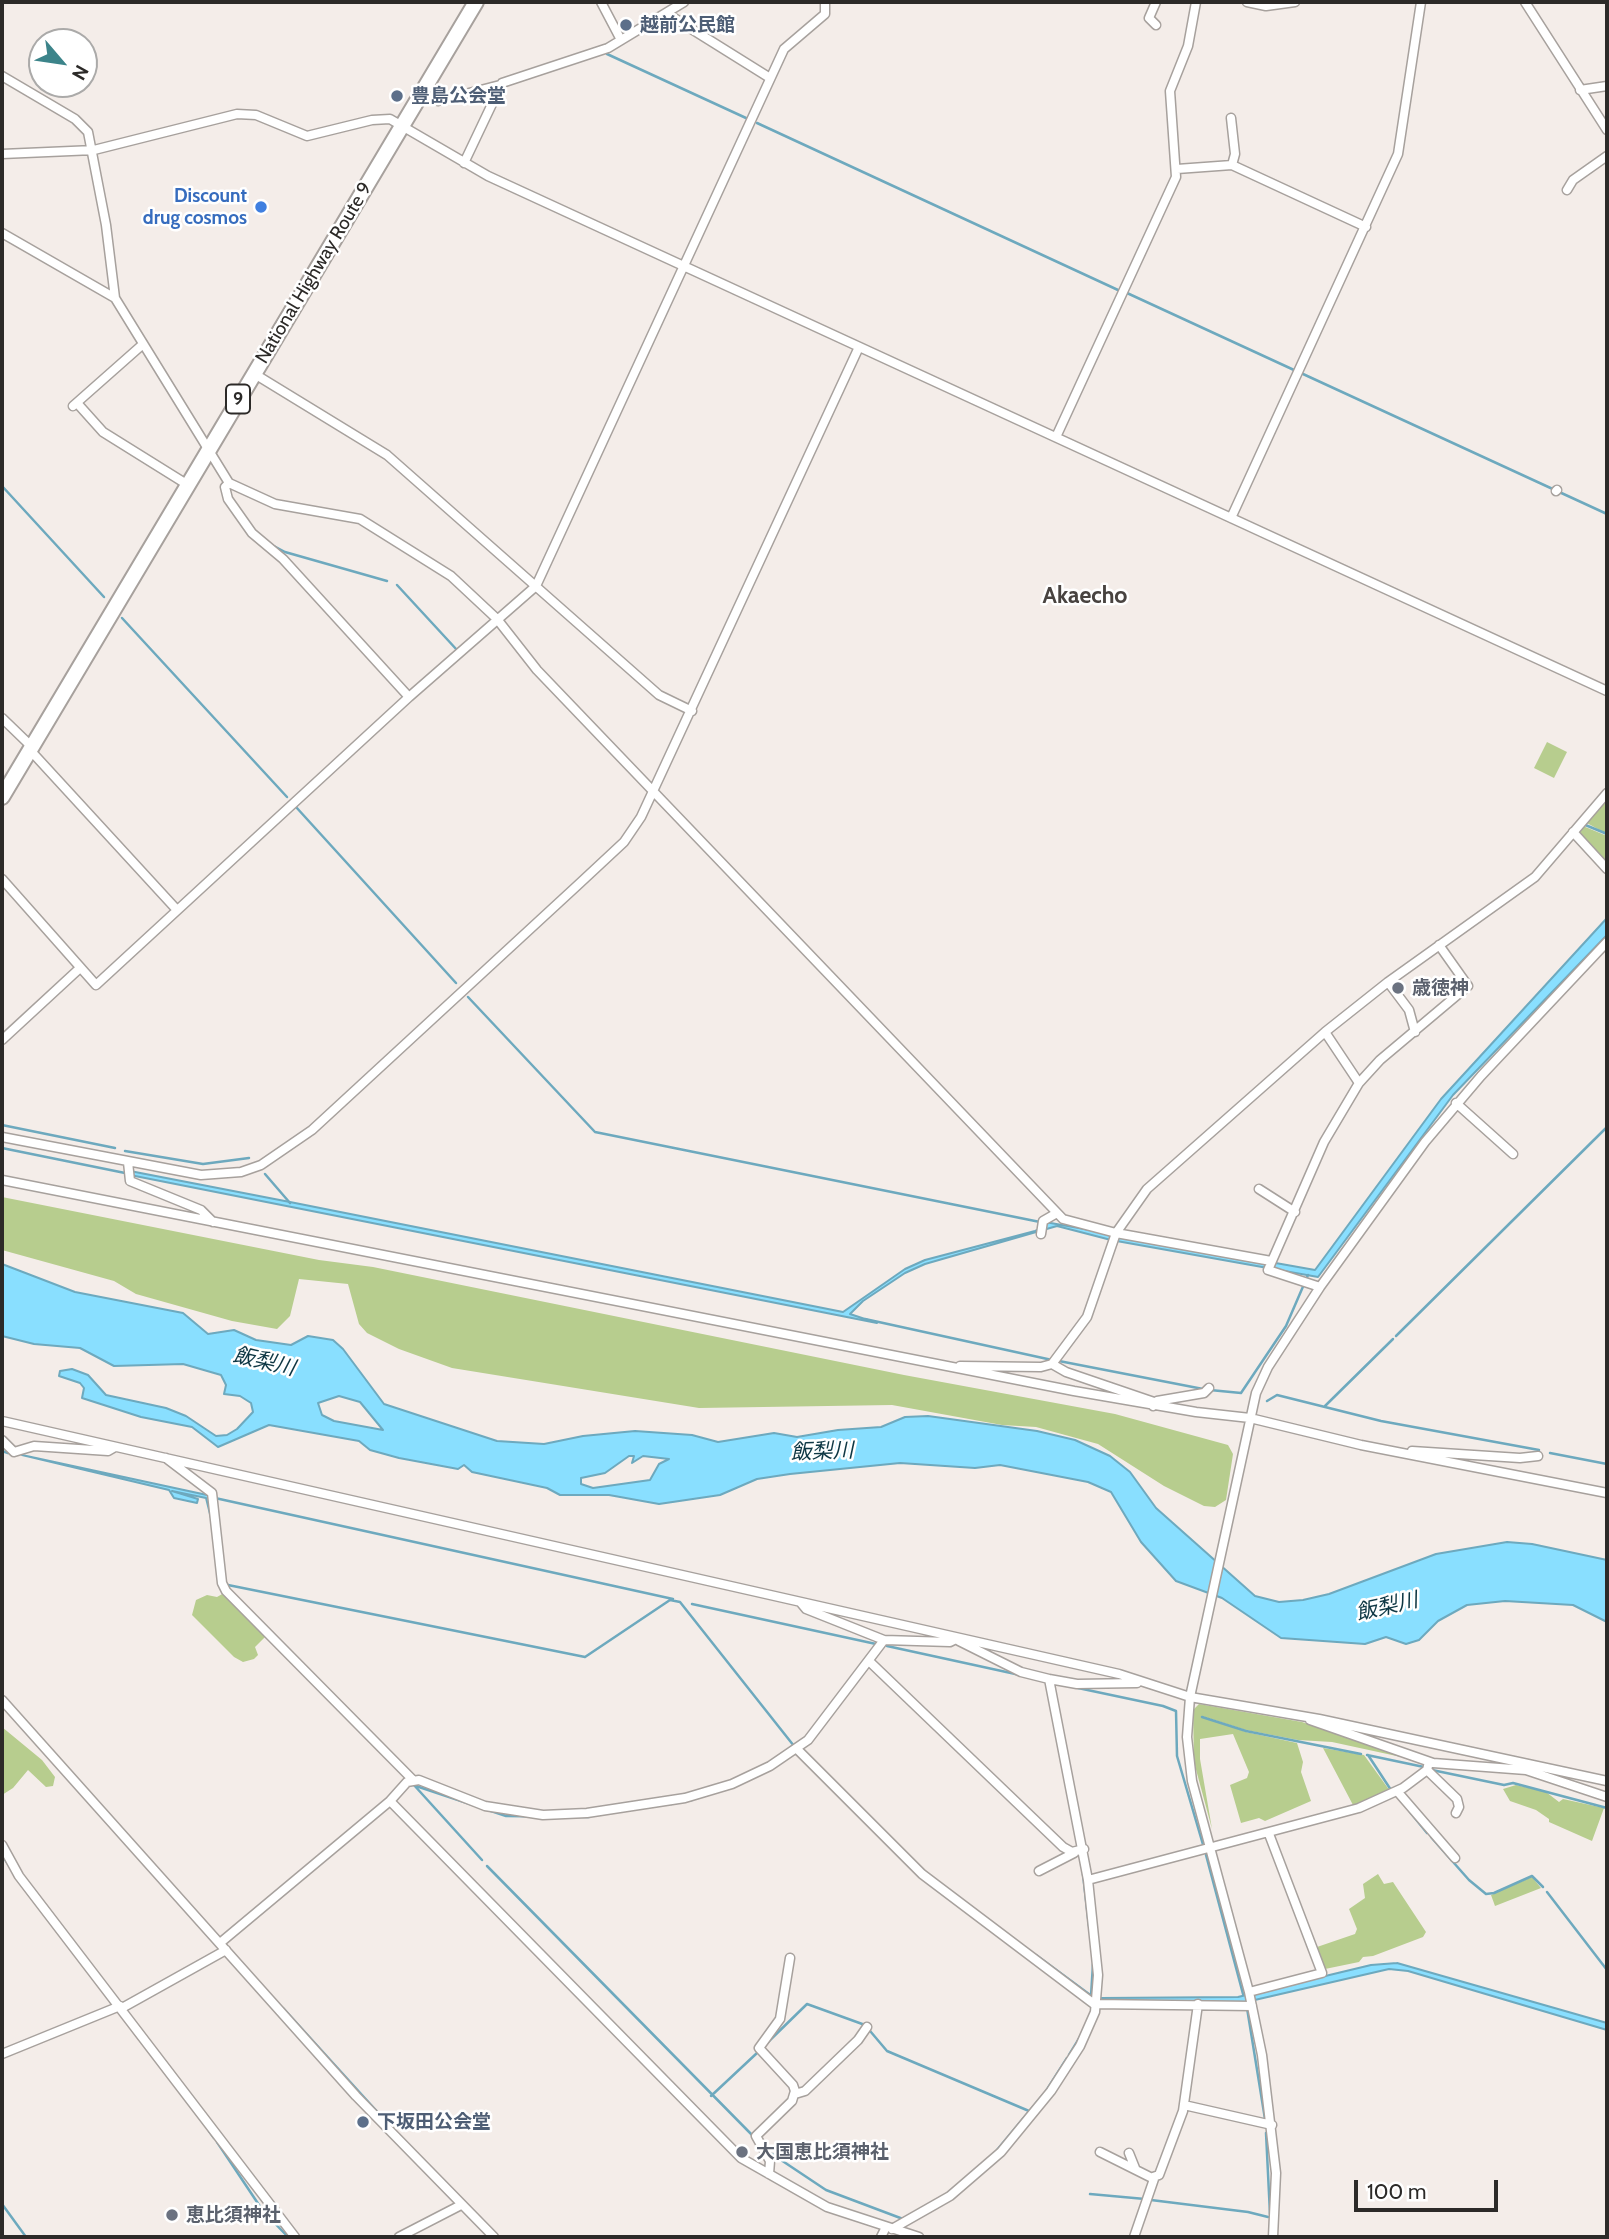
<!DOCTYPE html>
<html>
<head>
<meta charset="utf-8">
<style>
	body { margin:0 }
	#map { position:relative; width:1609px; height:2239px; overflow:hidden; background:#f4ede9; font-family:Cabin,sans-serif }
	canvas { display:block }
	.frame { position:absolute; inset:0; border:4px solid #2c2a28; pointer-events:none }
	.north { position:absolute; left:28px; top:28px; width:70px; height:70px; box-sizing:border-box; background:#fff; border:2px solid #abaaa9; border-radius:50%; rotate:119deg; font-size:19px; font-weight:700; line-height:28px; text-align:center; color:#2c2a28 }
	.north::after { content:''; display:block; margin:auto; width:24px; height:32px; background:#3c848a; clip-path:polygon(50% 0,100% 100%,50% 72%,0 100%) }
	.scale { position:absolute; left:1354px; top:2180px; width:144px; height:32px; box-sizing:border-box; border:4px solid #2c2a28; border-top:0; padding-left:9px; font-size:21px; line-height:24px; white-space:nowrap; color:#2c2a28; -webkit-text-stroke:5px #fff; paint-order:stroke }
</style>
</head>
<body>
<div id="map">
<canvas width="1609" height="2239"></canvas>
<div class="frame"></div>
<div class="north">N</div>
<div class="scale">100 m</div>
</div>
<script>
const ctx = document.querySelector('canvas').getContext('2d');
ctx.lineJoin = 'round';
function fill(path, color) { ctx.fillStyle = color; ctx.fill(path, 'evenodd'); }
const shape = rows => new Path2D(rows.map(r => 'M' + r).join(''));
function strokePath(path, color, width, dash) { ctx.strokeStyle = color; ctx.lineWidth = width; ctx.lineCap = dash ? 'butt' : 'round'; ctx.setLineDash(dash || []); ctx.stroke(path); }
function drawText(font, color, halo, rows, align = 'center') {
  ctx.font = font + ' Cabin,"Noto Sans JP",sans-serif'; ctx.lineWidth = 5; ctx.setLineDash([]); ctx.textBaseline = 'middle'; ctx.strokeStyle = halo; ctx.fillStyle = color; for (const [text, x, y, turn = 0] of rows) {
    ctx.save(); ctx.translate(x, y); ctx.rotate((+turn || 0) * Math.PI / 180); ctx.textAlign = isNaN(turn) ? turn : align; if (halo) ctx.strokeText(text, 0, 0); ctx.fillText(text, 0, 0); ctx.restore();
  }
}
const green = shape([
	[1547,742,1567,752,1554,778,1534,768],
	[1607,798,1607,834,1585,822],
	[1583,826,1607,836,1607,864,1578,832],
	[2,1197,319,1260,373,1267,904,1375,1115,1414,1228,1445,1233,1454,1226,1500,1215,1507,1204,1506,1164,1486,1098,1444,1036,1427,1002,1425,892,1405,699,1408,452,1368,399,1349,367,1333,359,1324,348,1284,299,1279,290,1316,277,1329,232,1321,136,1294,114,1281,2,1250],
	[224,1593,266,1636,255,1647,258,1655,254,1659,243,1662,234,1657,192,1615,196,1600,207,1595,217,1597],
	[1199,1704,1302,1722,1415,1760,1332,1742,1298,1740,1246,1730,1202,1716,1246,1732,1297,1743,1303,1762,1301,1772,1311,1801,1265,1821,1259,1818,1241,1823,1230,1785,1247,1778,1249,1772,1233,1734,1200,1739,1200,1759,1212,1829,1194,1762,1193,1710],
	[2,1727,42,1760,55,1777,53,1786,46,1787,28,1770,13,1788,2,1795],
	[1323,1748,1364,1755,1390,1791,1353,1805],
	[1516,1785,1546,1792,1559,1802,1563,1799,1604,1808,1592,1841,1549,1822,1549,1819,1536,1810,1510,1801,1503,1789],
	[1378,1874,1384,1884,1393,1882,1426,1932,1423,1937,1373,1956,1363,1957,1359,1962,1325,1969,1317,1947,1355,1934,1357,1929,1349,1909,1365,1898,1363,1884],
	[1532,1877,1541,1888,1495,1906,1491,1895]
]);
const water = shape([
	[1607,918,1607,935,1453,1095,1318,1277,1111,1240,1057,1226,925,1264,905,1273,863,1301,850,1314,877,1323,130,1175,130,1171,290,1202,843,1312,905,1269,925,1260,1035,1231,1042,1228,1045,1222,1315,1270,1441,1099,1607,918],
	[2,1264,75,1292,183,1313,208,1334,234,1330,256,1340,291,1345,308,1336,333,1340,343,1349,384,1404,497,1441,544,1444,583,1436,635,1431,692,1435,718,1442,774,1433,797,1437,838,1430,881,1427,905,1417,928,1416,1037,1431,1075,1440,1110,1456,1130,1472,1156,1508,1255,1596,1279,1602,1303,1600,1329,1594,1436,1554,1507,1542,1532,1544,1607,1560,1607,1622,1573,1605,1505,1601,1467,1605,1438,1621,1419,1640,1406,1644,1386,1637,1365,1644,1281,1638,1222,1598,1176,1581,1141,1542,1111,1492,1088,1482,1000,1465,975,1468,900,1463,790,1474,757,1479,720,1495,659,1504,609,1495,560,1495,547,1488,472,1472,464,1465,458,1469,399,1458,370,1450,359,1441,269,1425,218,1447,192,1427,141,1417,82,1398,84,1388,80,1383,59,1376,60,1371,72,1369,88,1375,106,1395,166,1408,186,1416,216,1436,227,1435,237,1429,253,1412,251,1403,240,1396,224,1394,226,1385,221,1375,183,1364,114,1366,80,1348,34,1344,2,1336,2,1264],
	[339,1396,360,1402,383,1430,334,1421,322,1415,318,1403,339,1396],
	[629,1456,634,1456,632,1463,643,1456,669,1459,659,1464,650,1480,593,1488,581,1484,581,1478,605,1473,629,1456],
	[22,1455,207,1495,211,1497,212,1522,206,1498,172,1491,198,1499,197,1503,174,1498,169,1490,22,1455],
	[1397,1963,1607,2023,1607,2030,1408,1971,1389,1969,1246,2002,1101,2001,1101,1998,1238,1997,1371,1965,1397,1963]
]);
const stream = shape([
	[607,54,746,118],
	[757,123,1118,290],
	[1127,293,1294,370],
	[1303,374,1607,514],
	[2,486,104,597],
	[270,544,285,552,387,581],
	[397,585,457,650],
	[122,618,287,797],
	[296,807,456,983],
	[1583,824,1607,834],
	[468,997,595,1132,1040,1222],
	[2,1125,115,1148],
	[2,1148,125,1173],
	[125,1151,203,1164,249,1158],
	[265,1174,290,1203],
	[865,1319,1052,1360],
	[1396,1336,1607,1127],
	[1059,1361,1203,1389],
	[1210,1390,1241,1393,1286,1326,1308,1275],
	[1267,1401,1277,1395,1381,1421,1539,1450],
	[1325,1406,1393,1339],
	[2,1451,8,1453],
	[1550,1453,1607,1464],
	[215,1498,673,1599],
	[228,1585,585,1657,670,1600,680,1602,794,1746],
	[692,1604,876,1644],
	[887,1646,1020,1675],
	[1078,1688,1163,1706,1176,1711,1177,1756,1204,1848],
	[1202,1717,1246,1731,1361,1754],
	[1367,1755,1424,1767],
	[1368,1755,1391,1790],
	[1432,1770,1504,1785,1513,1783,1607,1808],
	[413,1784,482,1860],
	[416,1786,506,1816,589,1817],
	[671,1804,692,1800],
	[1410,1812,1427,1833],
	[1431,1837,1469,1880,1486,1894,1494,1893,1532,1876,1543,1887],
	[2,1855,29,1895],
	[1206,1855,1243,1994],
	[487,1866,755,2138],
	[1083,1874,1089,1926],
	[1547,1892,1607,1970],
	[1036,1955,1093,1997],
	[1091,1996,1093,1964],
	[283,2008,382,2117],
	[1247,2008,1265,2119],
	[766,2044,807,2004,865,2025,887,2051,1029,2111],
	[1069,2055,1080,2037],
	[711,2096,757,2053],
	[209,2131,214,2138],
	[1266,2133,1270,2214],
	[217,2142,263,2211,288,2237],
	[997,2150,1046,2091,1067,2058],
	[769,2152,826,2190,903,2219],
	[1090,2194,1145,2199],
	[1151,2200,1248,2212,1268,2217],
	[2,2204,26,2237]
]);
const minor = shape([
	[601,2,621,40],
	[1156,2,1149,18,1156,25],
	[1247,2,1266,6,1295,2],
	[1525,2,1607,130],
	[666,13,770,78],
	[2,76,75,119,88,132,106,225,115,298,229,483,275,504,360,519,451,576,497,619,537,670,1063,1219,1116,1233,1271,1261],
	[1580,90,1607,86],
	[438,101,500,85],
	[1231,118,1235,154,1232,165],
	[2,154,94,150,237,114,256,115,307,136,372,120,390,119,488,176,1607,691],
	[464,163,502,83,608,48,684,2],
	[1177,169,1232,165,1366,227],
	[1567,190,1573,180,1607,156],
	[2,233,115,298],
	[253,373,387,455,659,695,692,711],
	[77,403,103,432,188,485],
	[73,406,142,345],
	[1056,437,1176,177,1170,91,1188,46,1196,2],
	[229,483,225,487,228,499,252,533,283,559,409,697],
	[1556,491,1557,490],
	[1231,518,1398,154,1421,2],
	[2,718,32,747],
	[30,750,177,910],
	[1573,832,1607,869],
	[2,879,96,985,409,697,536,586,784,49,825,14,825,2],
	[1388,982,1409,1010,1415,1032],
	[2,1040,80,968],
	[1359,1083,1380,1060,1468,986,1439,945],
	[1456,1103,1513,1154],
	[2,1137,201,1175,241,1172,261,1165,312,1130,580,883,624,842,641,817,859,347],
	[128,1162,130,1181,201,1210,213,1222],
	[2,1180,1074,1391,1196,1412,1250,1418,1361,1445,1607,1493],
	[1259,1189,1295,1212],
	[1041,1234,1043,1221,1057,1213],
	[1320,1287,1268,1270,1324,1142,1359,1083,1325,1032],
	[1052,1364,1066,1372,1154,1402],
	[960,1366,1041,1367,1052,1364,1087,1317,1116,1233,1147,1189,1325,1032,1388,982,1535,877,1607,793],
	[1153,1406,1157,1401,1204,1393,1209,1388],
	[2,1421,1119,1674,1190,1697,1319,1719,1607,1781],
	[2,1440,14,1452,34,1446,108,1451,115,1447],
	[1412,1451,1520,1458,1538,1456],
	[166,1458,212,1493,222,1583,226,1591,413,1780],
	[801,1603,806,1609,884,1640,950,1642,956,1639],
	[959,1641,1021,1672,1049,1679,1077,1684,1137,1683],
	[870,1662,1063,1847,1072,1852,1084,1849],
	[2,1700,356,2096,494,2237],
	[1310,1720,1433,1763,1526,1770,1607,1797],
	[797,1749,922,1874,1094,2004,1252,2006],
	[1427,1770,1457,1799,1459,1807,1456,1813],
	[1397,1791,1455,1858],
	[390,1801,741,2158,827,2207,919,2237],
	[2,1845,19,1876,295,2237],
	[1039,1871,1074,1853],
	[1088,1880,1359,1808,1403,1788,1427,1770,1429,1762],
	[220,1943,390,1801,407,1782,419,1780,485,1806,543,1815,587,1813,685,1798,732,1784,770,1766,808,1740,884,1640],
	[1249,1992,1322,1973,1269,1834],
	[122,2008,226,1950],
	[2,2054,120,2006],
	[795,2094,805,2091,858,2040,867,2027],
	[1184,2105,1272,2125],
	[1100,2152,1154,2179,1134,2237],
	[1129,2153,1135,2168],
	[769,2174,770,2161,756,2136,792,2101,795,2091,793,2085,759,2048,780,2019,790,1958],
	[1153,2177,1159,2175,1183,2111,1198,2004],
	[892,2229,950,2196,1001,2152,1051,2091,1080,2046,1095,2012,1098,1975,1088,1880,1049,1679],
	[399,2237,461,2205],
	[881,2237,886,2227],
	[1273,2237,1276,2173,1262,2055,1249,1992,1192,1781,1187,1737,1190,1697,1256,1393,1268,1367,1320,1287,1425,1142,1481,1076,1607,942]
]);
const trunk = shape([
	[2,797,476,2]
]);
const markers = [
	[626,25,7,"#5c6f8a"],
	[397,96,7,"#5c6f8a"],
	[261,207,7,"#3f7fe0"],
	[1398,988,7,"#6b7280"],
	[363,2122,7,"#5c6f8a"],
	[742,2152,7,"#6b7280"],
	[172,2215,7,"#6b7280"]
];
const shields = [
	[238,399,24]
];
const shieldNames = [
	["9",238,399]
];
const serviceNames = [
	["越前公民館",640,25],
	["豊島公会堂",411,96],
	["下坂田公会堂",377,2122]
];
const shopNames = [
	["Discount",247,196],
	["drug cosmos",247,218]
];
const streetNames = [
	["National Highway Route 9",314,273,-59]
];
const worshipNames = [
	["歳徳神",1412,988],
	["大国恵比須神社",756,2152],
	["恵比須神社",186,2215]
];
const waterNames = [
	["飯梨川",264,1362,13],
	["飯梨川",822,1452,-2],
	["飯梨川",1387,1607,-13]
];
const quarterNames = [
	["Akaecho",1085,596]
];
fill(green, '#b7cd8e');
fill(water, '#89dfff');
strokePath(water, '#6da9be', 2);
strokePath(stream, '#6da9be', 2.5);
strokePath(minor, '#a7a19d', 11);
strokePath(trunk, '#a7a19d', 18);
strokePath(minor, '#fff', 8);
strokePath(trunk, '#fff', 14);
for (const [x, y, r, color] of markers) { const dot = new Path2D(); dot.arc(x, y, r, 0, 2 * Math.PI); ctx.fillStyle = color; ctx.fill(dot); strokePath(dot, '#fff', 2.5); }
for (const [x, y, w] of shields) { const box = new Path2D(); box.roundRect(x - w / 2, y - 14.5, w, 29, 5); ctx.fillStyle = '#fff'; ctx.fill(box); strokePath(box, '#2c2a28', 2); }
drawText('bold 18px', '#2c2a28', null, shieldNames);
drawText('bold 19px', '#4e5e75', '#fff', serviceNames, 'left');
drawText('bold 19px', '#366cbe', '#fff', shopNames, 'right');
drawText('19px', '#2c2a28', '#fff', streetNames);
drawText('bold 19px', '#5b616d', '#fff', worshipNames, 'left');
drawText('italic 21px', '#0e3744', '#fff', waterNames);
drawText('bold 23px', '#484340', '#fff', quarterNames);
</script>
</body>
</html>
